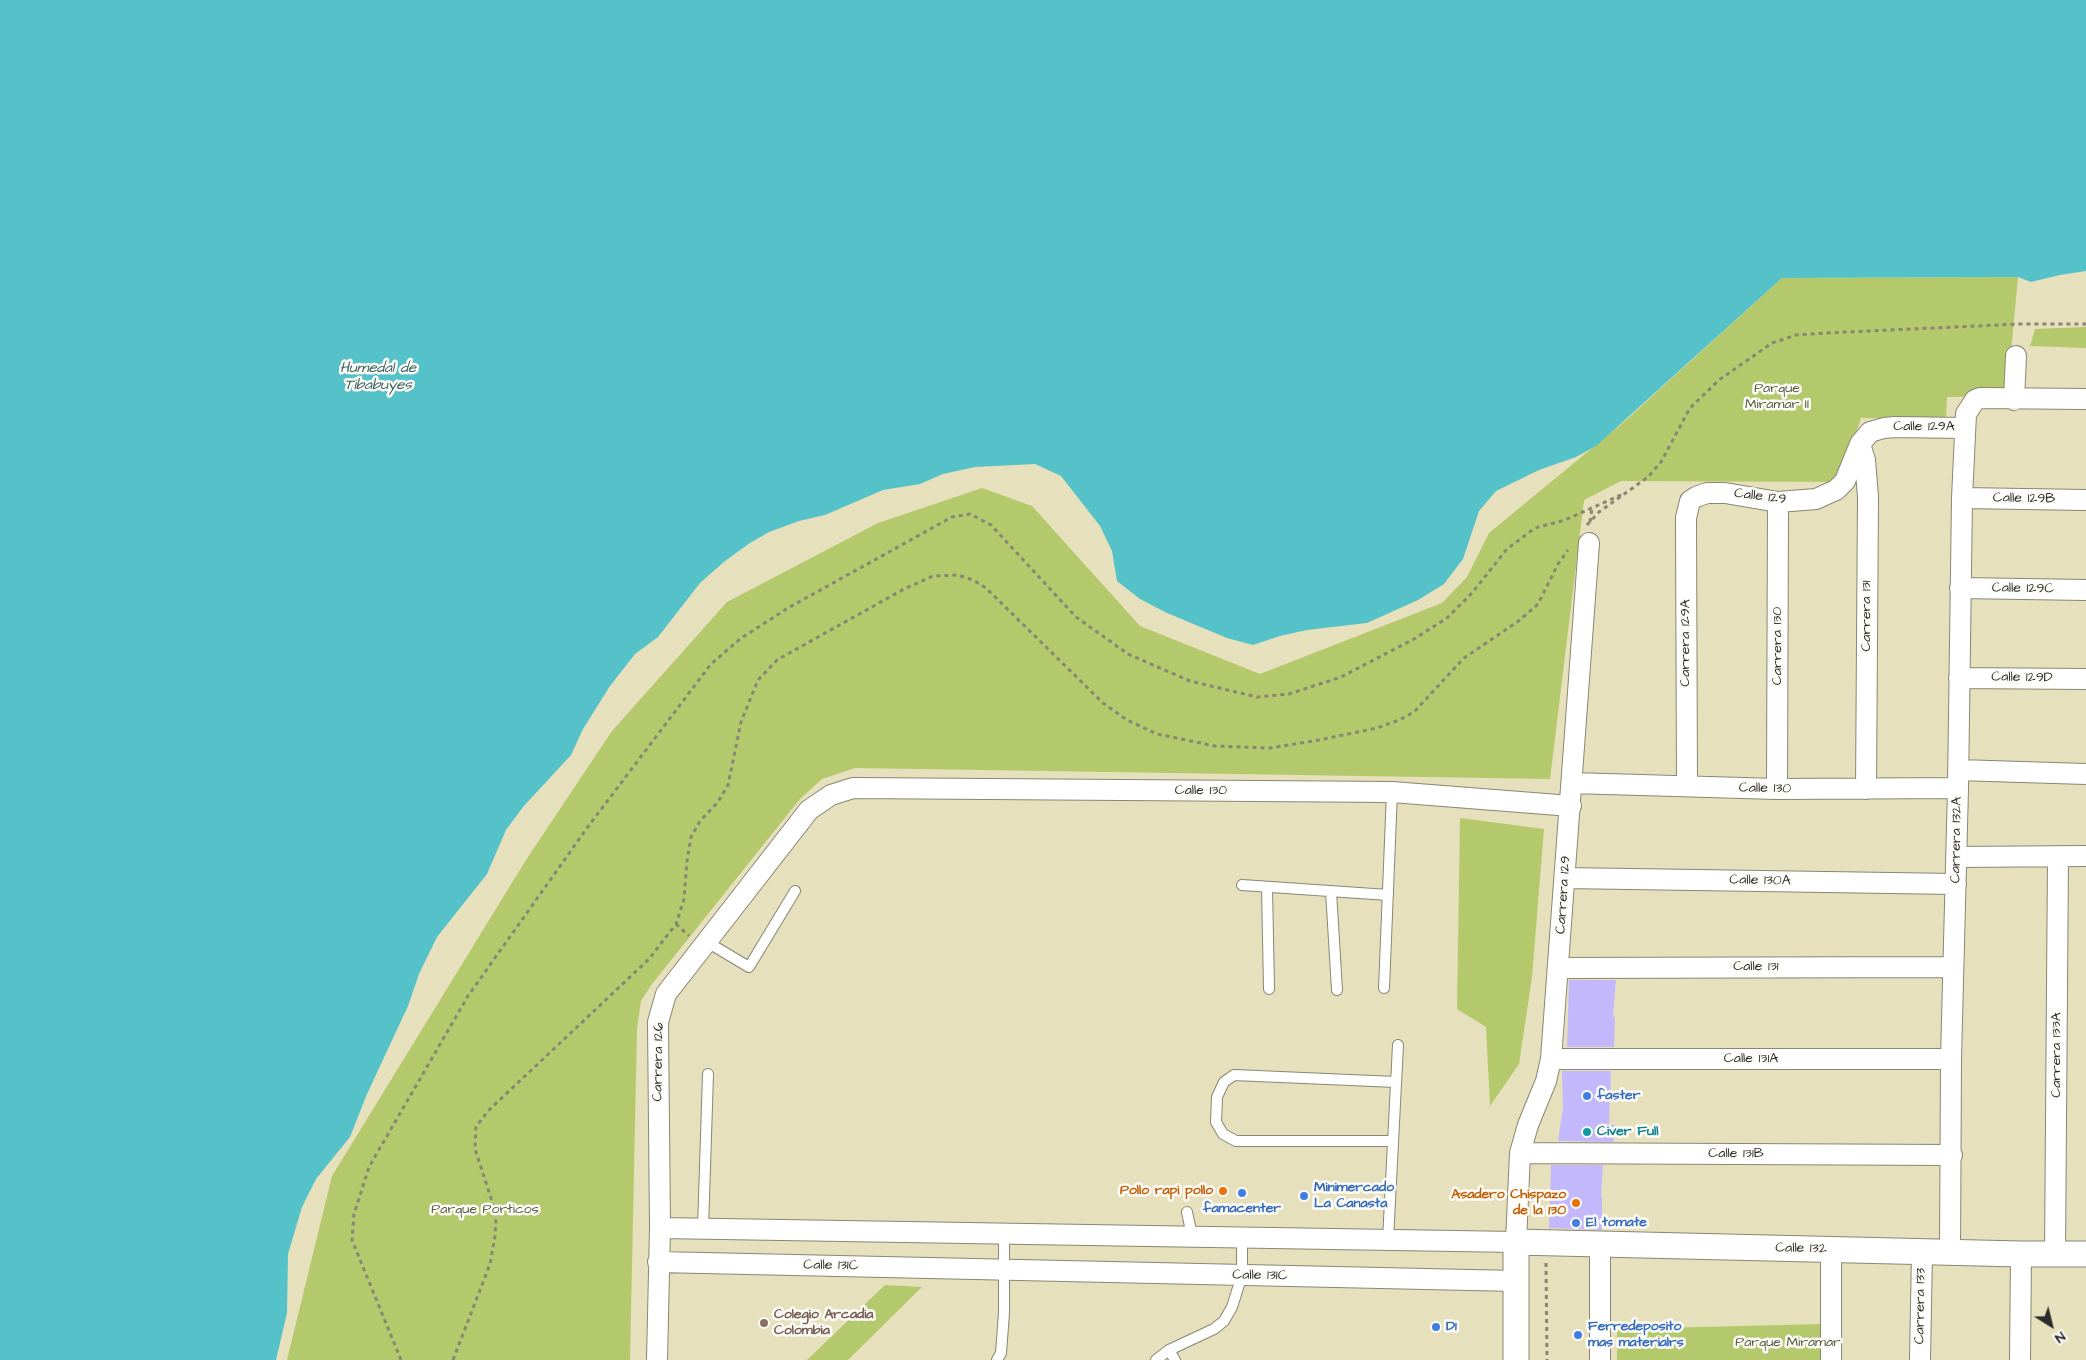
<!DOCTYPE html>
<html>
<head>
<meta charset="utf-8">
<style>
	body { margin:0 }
	#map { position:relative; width:2086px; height:1360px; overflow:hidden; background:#e7e0bc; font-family:"Architects Daughter",sans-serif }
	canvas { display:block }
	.north { position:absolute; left:2026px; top:1300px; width:50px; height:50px; -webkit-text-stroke:4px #fdfcf7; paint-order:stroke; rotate:144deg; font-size:14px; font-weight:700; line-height:20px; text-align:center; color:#2b2b2b }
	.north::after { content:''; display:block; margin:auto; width:18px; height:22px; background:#2b2b2b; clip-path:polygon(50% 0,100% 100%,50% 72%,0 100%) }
</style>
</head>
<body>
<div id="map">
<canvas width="2086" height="1360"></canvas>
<div class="north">N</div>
</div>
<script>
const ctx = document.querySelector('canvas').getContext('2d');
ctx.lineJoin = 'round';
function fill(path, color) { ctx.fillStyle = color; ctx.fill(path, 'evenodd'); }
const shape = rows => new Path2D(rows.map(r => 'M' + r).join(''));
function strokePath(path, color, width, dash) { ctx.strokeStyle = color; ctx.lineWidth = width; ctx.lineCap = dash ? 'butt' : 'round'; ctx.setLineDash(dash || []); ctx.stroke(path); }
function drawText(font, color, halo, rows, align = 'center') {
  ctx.font = font + ' "Architects Daughter",sans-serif'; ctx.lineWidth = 5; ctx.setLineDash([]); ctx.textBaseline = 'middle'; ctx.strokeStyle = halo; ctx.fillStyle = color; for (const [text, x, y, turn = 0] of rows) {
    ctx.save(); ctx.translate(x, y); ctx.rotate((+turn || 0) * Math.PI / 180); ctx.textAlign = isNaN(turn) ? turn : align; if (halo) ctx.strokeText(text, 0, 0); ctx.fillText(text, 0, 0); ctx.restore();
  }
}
const green = shape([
	[2018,277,2007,396,1947,397,1946,419,1861,418,1840,482,1621,481,1584,500,1550,779,855,768,822,779,800,799,652,984,641,1001,637,1029,630,1360,287,1360,332,1176,526,860,612,731,727,602,878,523,982,488,1032,506,1140,626,1260,674,1442,603,1467,577,1489,533,1625,421,1782,278],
	[2086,327,2086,348,2030,346,2035,329],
	[1460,818,1544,829,1532,977,1519,1064,1490,1106,1486,1027,1457,1009],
	[885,1285,922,1287,848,1360,807,1360],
	[1822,1324,1822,1360,1617,1360,1617,1329]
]);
const water = shape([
	[0,0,2086,0,2086,271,2060,275,2031,282,2018,277,1782,278,1596,446,1576,457,1539,470,1496,491,1479,511,1463,559,1444,584,1418,600,1367,623,1307,630,1280,636,1253,645,1227,638,1167,613,1140,599,1117,581,1112,551,1100,526,1061,476,1035,464,975,467,943,474,920,484,883,490,825,515,799,521,769,532,750,543,725,561,700,583,658,637,635,654,610,686,583,729,571,755,523,807,506,830,487,874,437,937,419,974,408,1006,367,1094,350,1137,316,1179,302,1207,288,1254,287,1313,276,1360,0,1360]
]);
const building = shape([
	[1569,980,1616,980,1613,1017,1615,1017,1614,1047,1567,1047],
	[1562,1071,1611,1071,1609,1125,1616,1125,1613,1142,1558,1141,1563,1107],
	[1551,1165,1603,1165,1601,1197,1602,1197,1602,1230,1549,1228]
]);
const path = shape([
	[1590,522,1592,508],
	[1587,525,1599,512,1648,477,1661,462,1690,408,1719,380,1772,343,1796,335,1826,333,2019,324,2086,324],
	[676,924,689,936],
	[1546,1263,1547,1360],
	[401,1360,352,1240,354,1214,369,1167,468,996,587,828,711,664,740,639,788,608,952,517,970,514,991,525,1076,617,1128,654,1190,681,1257,697,1289,694,1341,677,1414,639,1447,618,1472,593,1507,549,1535,528,1565,520,1623,494],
	[453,1360,490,1264,495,1236,496,1219,491,1198,475,1149,476,1127,488,1111,649,959,676,924,684,899,687,861,691,837,700,821,718,802,728,785,741,722,758,680,777,660,904,589,933,576,958,575,973,580,986,588,1103,703,1127,720,1157,734,1215,746,1270,748,1319,740,1377,728,1399,720,1414,712,1464,658,1520,620,1538,604,1558,564,1568,550]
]);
const service = shape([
	[1242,885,1388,895],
	[1267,887,1269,989],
	[1331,891,1337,990],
	[707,942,749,967,795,891],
	[1384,988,1392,792],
	[1393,1141,1236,1141,1223,1134,1216,1122,1217,1097,1224,1082,1234,1075,1396,1082],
	[1187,1212,1192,1236],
	[703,1229,708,1074],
	[1388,1240,1398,1045],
	[1169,1350,1175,1360],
	[997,1360,1001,1353,1004,1313,1004,1234],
	[1156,1360,1169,1350,1214,1329,1224,1321,1232,1307,1242,1275,1242,1237]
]);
const minor = shape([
	[2014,400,2016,356],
	[1860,444,1865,460,1868,497,1866,789],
	[1962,498,2086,500],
	[1960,588,2086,590],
	[1959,678,2086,679],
	[1958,770,2086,774],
	[1572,783,1777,789,1958,788],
	[1687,786,1686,518,1690,501,1696,497,1707,493,1725,493,1778,502,1816,499,1836,490,1845,481,1860,444,1870,432,1884,428,1895,427,1965,428],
	[1777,789,1778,502],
	[1956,857,2086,856],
	[1565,878,1956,884],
	[1558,968,1953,967],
	[1551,1059,1951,1059],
	[1520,1153,1952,1155],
	[660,1228,1516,1242,1520,1153,1528,1125,1546,1081,1551,1059,1589,543],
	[1831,1250,1831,1360],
	[1950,1252,1951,1059,1958,788,1962,498,1966,414,1975,400,1980,398,2086,399],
	[2055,1254,2058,857],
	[658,1262,1516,1281],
	[657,1360,660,1228,658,1022,666,994,809,810,831,795,853,788,1392,792,1571,806],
	[1600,1360,1600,1244],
	[1920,1360,1922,1252],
	[2020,1360,2021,1254]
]);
const tertiary = shape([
	[1516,1360,1516,1242,2021,1254,2086,1254]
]);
const markers = [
	[1587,1096,5,"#3f7fe0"],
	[1587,1132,5,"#0f9aa8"],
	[1223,1191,5,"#e8710a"],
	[1242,1193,5,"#3f7fe0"],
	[1304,1196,5,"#3f7fe0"],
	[1576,1203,5,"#e8710a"],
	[1576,1223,5,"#3f7fe0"],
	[764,1323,5,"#8d6e63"],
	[1436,1327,5,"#3f7fe0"],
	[1578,1335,5,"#3f7fe0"]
];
const parkNames = [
	["Parque",1777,389],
	["Miramar II",1777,405],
	["Parque Porticos",485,1210],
	["Parque Miramar",1788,1343]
];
const streetNames = [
	["Calle 129A",1924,427],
	["Calle 129",1760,497,7],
	["Calle 129B",2024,499,1],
	["Calle 129C",2023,589,1],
	["Carrera 131",1867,616,-90],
	["Carrera 129A",1686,643,-90],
	["Carrera 130",1778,646,-90],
	["Calle 129D",2022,678,1],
	["Calle 130",1765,789,1],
	["Calle 130",1201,791],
	["Carrera 132A",1957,840,-89],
	["Calle 130A",1760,881,1],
	["Carrera 129",1564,895,-86],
	["Calle 131",1756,967],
	["Carrera 133A",2057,1055,-90],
	["Calle 131A",1751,1059],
	["Carrera 126",659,1062,-89],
	["Calle 131B",1736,1154],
	["Calle 132",1801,1249,1],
	["Calle 131C",831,1266,1],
	["Calle 131C",1260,1276,1],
	["Carrera 133",1921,1306,-89]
];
const shopNames = [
	["faster",1597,1096],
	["Minimercado",1314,1188],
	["La Canasta",1314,1204],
	["famacenter",1242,1209,"center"],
	["El tomate",1586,1223],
	["D1",1446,1327],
	["Ferredeposito",1588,1327],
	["mas materialrs",1588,1343]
];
const cultureNames = [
	["Civer Full",1597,1132]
];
const foodNames = [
	["Pollo rapi pollo",1213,1191],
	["Asadero Chispazo",1566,1195],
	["de la 130",1566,1211]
];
const educationNames = [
	["Colegio Arcadia",774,1315],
	["Colombia",774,1331]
];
const waterNames = [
	["Humedal de",378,369],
	["Tibabuyes",378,386]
];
fill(green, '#b4c86c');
fill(water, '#54c2c8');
fill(building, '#c4b8fd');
strokePath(service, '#898674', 12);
strokePath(minor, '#898674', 22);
strokePath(tertiary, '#898674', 27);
strokePath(path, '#898674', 3, [4, 4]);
strokePath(service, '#fff', 10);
strokePath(minor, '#fff', 20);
strokePath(tertiary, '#fff', 25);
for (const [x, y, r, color] of markers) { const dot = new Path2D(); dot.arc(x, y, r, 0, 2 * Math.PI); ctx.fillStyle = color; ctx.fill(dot); strokePath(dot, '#fdfcf7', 2); }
drawText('14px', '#545a3e', '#fdfcf7', parkNames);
drawText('14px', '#2b2b2b', '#fdfcf7', streetNames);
drawText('bold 14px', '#366cbe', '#fdfcf7', shopNames, 'left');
drawText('bold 14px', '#0d838f', '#fdfcf7', cultureNames, 'left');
drawText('bold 14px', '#c56008', '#fdfcf7', foodNames, 'right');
drawText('bold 14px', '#785e54', '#fdfcf7', educationNames, 'left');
drawText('italic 15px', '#396062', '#fdfcf7', waterNames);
</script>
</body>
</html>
